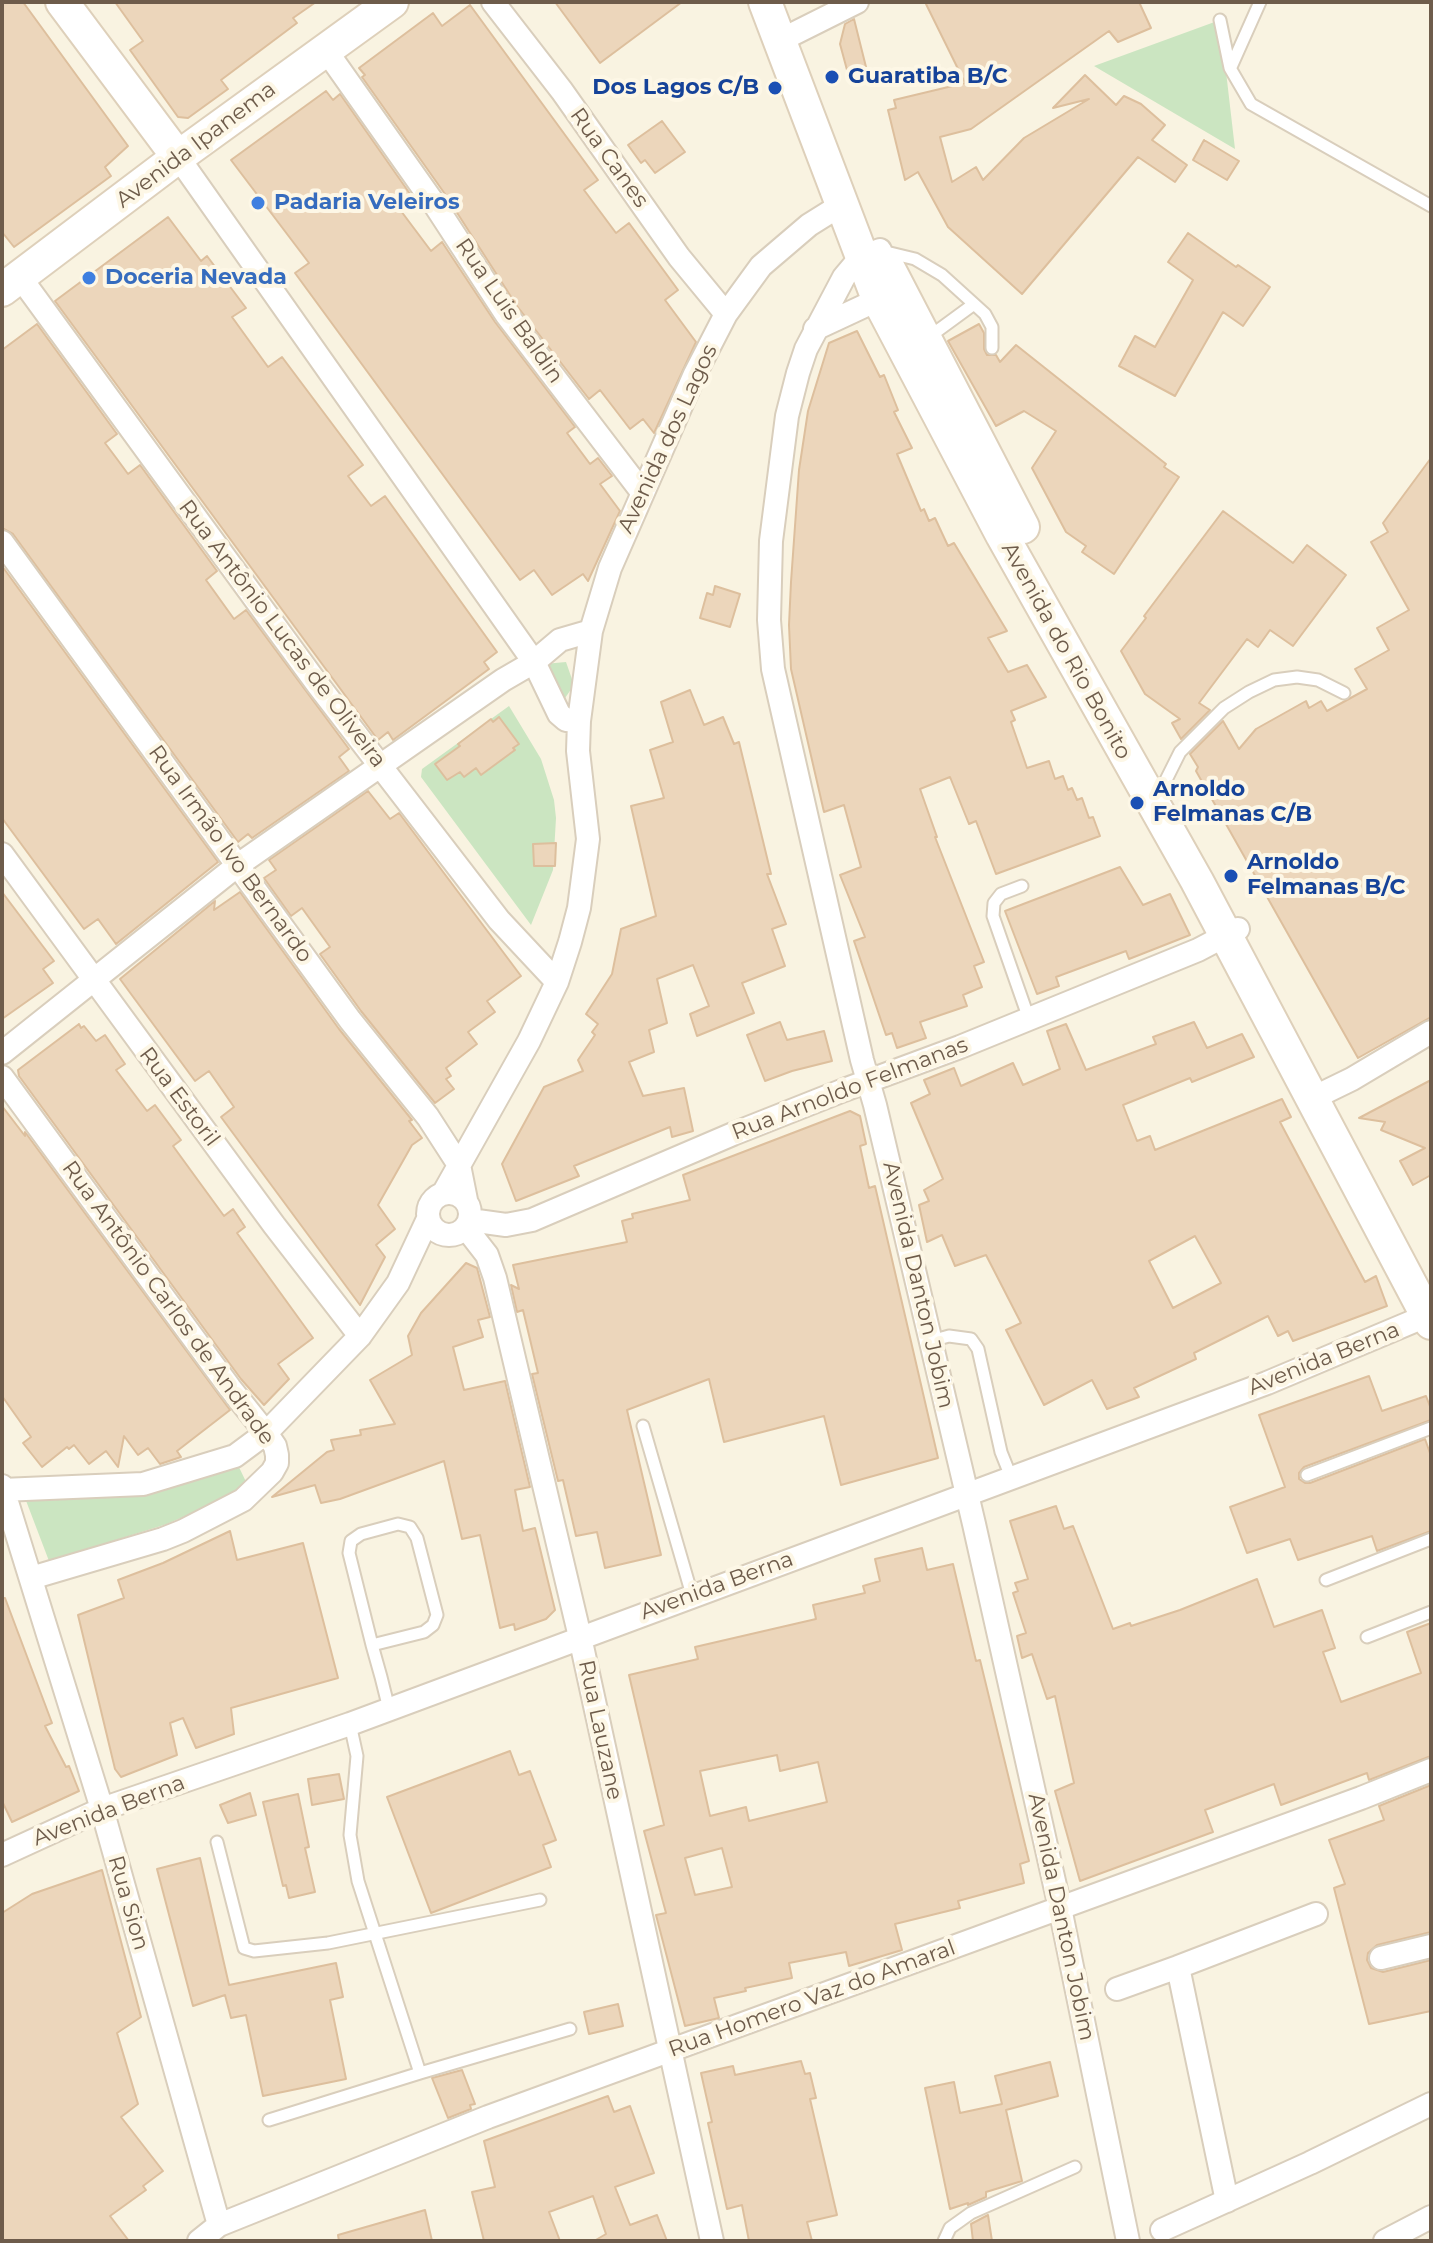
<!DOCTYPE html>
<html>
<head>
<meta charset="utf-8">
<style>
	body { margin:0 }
	#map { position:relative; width:1433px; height:2243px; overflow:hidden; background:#f9f3e1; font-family:Montserrat,sans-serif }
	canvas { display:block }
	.frame { position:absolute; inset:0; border:4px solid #6e5c4b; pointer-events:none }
</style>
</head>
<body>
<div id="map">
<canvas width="1433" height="2243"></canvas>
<div class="frame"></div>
</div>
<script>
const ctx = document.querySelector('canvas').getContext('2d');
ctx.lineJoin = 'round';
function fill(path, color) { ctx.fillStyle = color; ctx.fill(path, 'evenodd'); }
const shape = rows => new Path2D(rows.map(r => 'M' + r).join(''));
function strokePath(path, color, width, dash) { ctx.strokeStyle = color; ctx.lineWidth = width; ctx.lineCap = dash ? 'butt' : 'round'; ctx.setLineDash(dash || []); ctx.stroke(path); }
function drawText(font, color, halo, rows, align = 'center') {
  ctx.font = font + ' Montserrat,sans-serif'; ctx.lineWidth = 8; ctx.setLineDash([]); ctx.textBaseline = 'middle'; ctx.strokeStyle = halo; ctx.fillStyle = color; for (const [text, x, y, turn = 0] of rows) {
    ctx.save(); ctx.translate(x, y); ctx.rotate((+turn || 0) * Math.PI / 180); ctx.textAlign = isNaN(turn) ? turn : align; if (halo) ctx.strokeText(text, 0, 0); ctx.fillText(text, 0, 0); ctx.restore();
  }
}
const green = shape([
	[1220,20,1235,149,1094,66],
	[566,662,574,685,563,701,544,664],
	[509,706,541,759,554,800,556,818,553,870,531,925,421,777,422,769],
	[236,1461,249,1488,167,1524,49,1561,25,1498]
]);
const building = shape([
	[2,2,23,2,128,146,105,167,111,176,14,247,2,232,2,2],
	[115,2,316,2,293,18,297,23,221,80,228,89,188,118,178,117,130,50,143,41,115,2],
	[555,2,682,2,600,63,555,2],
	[925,2,1139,2,1151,28,1118,42,1109,31,971,129,940,137,952,182,976,167,983,180,1024,138,1089,99,1053,108,1085,75,1116,105,1124,96,1141,104,1165,125,1152,140,1187,165,1175,182,1138,157,1022,294,948,227,918,172,905,180,888,110,896,108,894,100,965,83,925,2],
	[470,5,598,180,584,190,616,233,629,223,678,290,665,300,696,342,654,433,643,419,630,429,600,390,589,399,517,306,445,194,362,77,365,75,359,68,433,13,442,26,470,5],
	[854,19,868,75,850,81,840,44,845,24,854,19],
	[326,91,333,100,340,94,415,201,401,211,431,251,442,242,495,322,575,427,567,433,590,464,598,458,612,476,600,484,620,511,588,581,583,574,552,595,534,570,520,580,295,273,309,263,231,160,326,91],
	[662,121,685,152,655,173,645,160,641,163,628,145,662,121],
	[1204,140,1239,161,1227,180,1193,160,1204,140],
	[168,217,201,261,207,256,246,308,232,317,268,367,282,357,363,465,348,476,371,506,385,496,497,652,484,662,489,669,393,740,388,732,378,740,55,301,168,217],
	[1188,233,1236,267,1238,265,1270,287,1243,326,1223,312,1175,396,1119,366,1135,336,1155,347,1193,280,1168,262,1188,233],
	[37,324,117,434,105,443,117,459,128,474,140,465,217,571,206,580,234,619,246,610,349,749,339,757,349,771,252,838,248,834,238,842,13,534,2,528,2,350,37,324],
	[979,324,984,333,984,349,987,355,996,355,1000,362,1016,345,1166,464,1164,467,1179,477,1114,574,1082,552,1086,546,1066,532,1032,468,1056,431,1024,411,996,426,948,341,979,324],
	[857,331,880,377,884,375,898,410,894,412,912,448,897,454,921,511,924,509,929,521,935,518,948,546,954,543,1007,631,988,638,1008,672,1027,665,1046,697,1011,711,1015,720,1011,722,1027,768,1049,761,1055,779,1063,776,1068,790,1072,788,1077,800,1082,798,1089,818,1093,817,1100,836,996,874,976,821,969,824,950,777,920,789,937,837,935,837,984,962,974,966,982,987,963,995,967,1006,920,1022,926,1038,897,1048,892,1033,886,1035,854,941,865,937,840,875,861,867,844,805,824,812,791,669,789,625,791,582,799,470,808,411,829,343,857,331],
	[1431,458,1431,1017,1358,1058,1196,771,1198,767,1190,754,1223,721,1239,749,1256,729,1306,701,1309,708,1321,701,1327,711,1367,689,1355,669,1389,650,1377,628,1409,610,1371,542,1388,532,1383,523,1431,458],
	[1223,511,1293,563,1307,545,1346,575,1293,646,1270,630,1258,647,1247,639,1199,703,1210,710,1181,739,1172,723,1180,719,1145,694,1121,651,1146,618,1144,616,1223,511],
	[2,566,218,862,116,944,98,919,84,929,2,818,2,566],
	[715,586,740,594,730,627,700,618,707,593,713,595,715,586],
	[690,690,704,725,723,717,734,744,739,742,771,874,767,874,786,924,772,929,785,966,742,983,754,1013,697,1036,690,1014,709,1006,693,965,657,979,667,1023,649,1030,654,1052,629,1062,643,1096,684,1088,693,1131,672,1137,670,1127,623,1146,574,1166,579,1176,516,1201,502,1164,544,1087,583,1071,578,1060,595,1035,592,1032,598,1024,586,1014,612,974,621,929,656,916,631,806,664,798,650,750,673,742,661,702,690,690],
	[499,717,519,744,513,748,515,750,481,775,476,768,464,777,460,772,447,780,435,764,460,746,458,744,491,719,493,722,499,717],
	[368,791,390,819,399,813,521,976,487,1001,495,1012,468,1032,477,1044,446,1068,451,1076,446,1079,454,1089,435,1103,361,1011,320,954,330,947,302,908,291,916,264,878,276,870,269,860,368,791],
	[556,843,555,866,534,866,533,844,556,843],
	[1120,867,1143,905,1170,894,1190,935,1129,959,1126,951,1056,977,1059,986,1037,994,1005,911,1120,867],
	[2,892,54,961,43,969,53,983,2,1019,2,892],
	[240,892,339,1029,412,1120,409,1121,422,1138,412,1145,378,1205,395,1229,376,1245,385,1257,360,1305,221,1117,234,1107,209,1071,195,1081,120,979,215,901,214,910,240,892],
	[780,1022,787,1040,824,1031,832,1061,792,1071,765,1081,747,1035,780,1022],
	[1194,1022,1207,1048,1242,1034,1254,1057,1192,1082,1190,1078,1123,1105,1137,1141,1150,1136,1155,1150,1282,1099,1291,1117,1280,1122,1365,1282,1376,1276,1387,1306,1293,1341,1288,1331,1278,1336,1268,1316,1194,1353,1196,1359,1134,1388,1139,1397,1107,1409,1092,1380,1044,1405,1006,1330,1021,1323,986,1255,955,1266,942,1235,927,1242,919,1205,929,1201,924,1190,943,1179,911,1103,930,1094,924,1080,954,1068,961,1086,1013,1063,1023,1085,1060,1069,1047,1031,1066,1024,1086,1070,1156,1044,1153,1037,1194,1022],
	[1195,1236,1221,1283,1173,1308,1149,1261,1195,1236],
	[79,1024,81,1028,84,1026,96,1041,105,1035,125,1064,116,1070,147,1111,155,1105,181,1140,173,1146,224,1216,233,1209,245,1227,237,1233,313,1338,278,1364,289,1379,264,1405,241,1379,19,1076,18,1070,79,1024],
	[1431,1080,1431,1175,1413,1185,1400,1161,1425,1148,1381,1130,1385,1122,1359,1118,1431,1080],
	[2,1106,25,1136,25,1132,230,1410,177,1451,181,1457,160,1464,148,1448,138,1455,124,1436,118,1467,106,1451,89,1464,74,1445,69,1449,67,1447,42,1467,23,1443,31,1437,2,1396,2,1106],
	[850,1111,860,1116,866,1144,860,1146,869,1188,875,1186,938,1458,841,1485,824,1416,724,1442,709,1379,627,1410,661,1555,605,1568,597,1532,576,1536,563,1480,558,1481,532,1374,538,1373,523,1310,517,1312,511,1285,519,1289,513,1265,627,1242,622,1221,633,1218,632,1214,690,1200,683,1175,850,1111],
	[466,1263,477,1268,490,1317,478,1320,483,1337,453,1347,464,1390,505,1381,530,1487,515,1490,523,1531,535,1528,555,1610,546,1619,515,1630,514,1624,500,1628,480,1535,462,1539,444,1461,340,1499,321,1503,315,1485,272,1497,327,1452,334,1450,331,1440,361,1435,360,1430,395,1424,370,1380,412,1355,408,1336,421,1313,466,1263],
	[1369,1376,1382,1411,1426,1396,1431,1409,1431,1420,1304,1467,1299,1473,1299,1479,1305,1483,1310,1483,1425,1439,1431,1456,1431,1531,1377,1551,1372,1536,1298,1560,1290,1539,1247,1553,1230,1507,1285,1487,1259,1415,1369,1376],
	[1056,1506,1064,1529,1073,1526,1113,1629,1130,1623,1131,1626,1180,1610,1257,1579,1274,1627,1322,1610,1335,1648,1323,1652,1341,1702,1421,1673,1407,1632,1431,1623,1431,1756,1369,1780,1367,1773,1281,1805,1274,1784,1205,1810,1213,1832,1080,1881,1055,1791,1074,1783,1055,1696,1047,1699,1032,1654,1022,1658,1017,1636,1026,1633,1013,1593,1018,1591,1015,1583,1028,1579,1010,1521,1056,1506],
	[230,1531,237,1560,303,1543,338,1678,231,1708,234,1734,196,1748,183,1718,170,1723,177,1755,121,1777,115,1769,78,1615,124,1598,118,1580,163,1563,230,1531],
	[922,1548,927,1570,953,1564,976,1661,980,1660,1029,1861,1020,1864,1024,1883,958,1901,960,1908,895,1924,902,1950,849,1966,846,1952,789,1963,792,1978,745,1988,746,1991,714,1998,719,2018,685,2026,656,1915,666,1913,644,1831,664,1825,629,1675,698,1659,695,1647,816,1619,813,1605,865,1593,863,1586,880,1581,875,1559,922,1548],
	[777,1755,780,1771,818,1762,827,1802,749,1821,746,1807,710,1816,700,1771,777,1755],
	[722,1848,732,1887,695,1895,685,1858,722,1848],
	[2,1598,5,1598,52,1723,45,1726,66,1767,69,1766,79,1791,12,1822,2,1801,2,1598],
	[510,1751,519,1775,530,1771,556,1840,543,1845,551,1867,431,1913,387,1797,510,1751],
	[339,1774,344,1799,312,1805,308,1779,339,1774],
	[1431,1785,1431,1932,1377,1945,1368,1953,1367,1960,1371,1968,1383,1972,1431,1960,1431,2011,1369,2024,1334,1888,1345,1884,1329,1840,1384,1820,1379,1806,1431,1785],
	[250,1793,256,1815,228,1823,220,1805,250,1793],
	[298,1794,309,1847,305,1848,315,1892,289,1898,286,1885,283,1886,263,1802,298,1794],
	[200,1858,229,1985,336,1963,343,1997,330,2000,346,2079,263,2096,246,2015,231,2018,225,1995,193,2006,157,1869,200,1858],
	[102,1870,141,2017,117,2033,138,2104,121,2117,163,2171,143,2186,146,2190,110,2216,129,2241,2,2241,2,1913,32,1894,102,1870],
	[618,2004,623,2026,589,2034,584,2012,618,2004],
	[801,2061,805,2074,810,2073,816,2098,810,2099,837,2215,807,2222,812,2241,749,2241,742,2205,727,2209,708,2123,712,2122,701,2073,733,2066,735,2075,801,2061],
	[1050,2062,1058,2096,1006,2110,1022,2181,986,2192,986,2197,968,2205,968,2203,950,2209,925,2088,954,2082,960,2113,1002,2104,995,2076,1050,2062],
	[462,2070,475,2104,470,2105,471,2109,448,2118,432,2078,462,2070],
	[608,2096,614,2112,630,2106,654,2173,615,2187,630,2225,657,2215,667,2241,594,2241,606,2234,593,2196,549,2212,560,2241,484,2241,472,2192,495,2187,484,2141,608,2096],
	[425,2210,432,2241,339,2241,338,2235,425,2210],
	[988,2215,992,2241,973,2241,971,2224,988,2215]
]);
const lane = shape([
	[1220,20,1230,68,1251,104,1431,206],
	[1231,67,1260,2],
	[886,252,915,259,942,275,974,304,985,314,992,327,992,348],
	[929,337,974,304],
	[1162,788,1180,752,1224,708,1249,692,1274,680,1297,677,1318,680,1344,693],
	[1022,886,1001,894,994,903,993,916,1029,1019],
	[931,1341,949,1336,971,1339,978,1349,1001,1452,1011,1477],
	[643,1426,692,1595],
	[1307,1475,1431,1428],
	[1326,1580,1431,1539],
	[1367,1637,1431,1612],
	[372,1645,424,1632,433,1625,437,1615,417,1538,410,1527,398,1524,361,1534,351,1541,349,1553,372,1645,381,1677,389,1709],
	[217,1842,244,1948,254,1951,328,1943,540,1900],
	[420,2073,570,2029],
	[269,2120,420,2073,358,1881,350,1835,357,1756,350,1724],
	[944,2241,950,2228,971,2213,1075,2167]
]);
const street = shape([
	[493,2,562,91,679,257,726,314],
	[781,40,857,2],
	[325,49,433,202,506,314,642,492],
	[178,157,534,662,559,714,566,720,579,721],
	[880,250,860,258,844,277,806,349,798,373,787,416,771,541,769,620,773,669,862,1060,875,1105,974,1524,1060,1908,1128,2241],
	[20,277,318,685,499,920,557,982],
	[815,329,890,294],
	[2,542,350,1020,428,1117,459,1165,466,1200],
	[2,854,274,1225,360,1336],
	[2,1053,238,865,503,680,534,662,560,640,591,631],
	[2,1077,230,1388,266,1433,275,1446,277,1455,277,1463,272,1472,243,1500,183,1531,163,1539,31,1578],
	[1313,1098,1352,1079,1431,1032],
	'428 1214a21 21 0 1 1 42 0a21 21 0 1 1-42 0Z',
	[443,1194,529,1041,557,982,570,942,579,908,588,839,578,751,579,721,591,631,610,568,695,374,726,314,761,266,809,225,841,205],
	[470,1220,506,1225,532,1220,733,1134,844,1090,960,1047,1198,950,1238,929],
	[466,1228,487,1255,495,1278,580,1637,712,2241],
	[2,1486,102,1809,219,2225],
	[2,1490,143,1484,235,1456,266,1433,360,1336,398,1283,428,1219],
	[2,1855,102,1809,350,1724,1267,1383,1431,1314],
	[1381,1958,1431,1946],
	[1178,1967,1316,1914],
	[1117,1989,1178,1967,1227,2201],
	[1162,2230,1310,2163,1431,2104],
	[199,2241,219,2225,488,2117,1361,1798,1431,1770],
	[1385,2241,1431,2217]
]);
const secondary = shape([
	[62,2,178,157],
	[765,2,878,299,1002,535,1197,881,1431,1323],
	[888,267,1023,527],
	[2,290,178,157,392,2]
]);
const markers = [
	[832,77,8,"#1a4fb4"],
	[775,88,8,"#1a4fb4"],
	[258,203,8,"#3f7fe0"],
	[89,278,8,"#3f7fe0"],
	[1137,803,8,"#1a4fb4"],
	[1231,876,8,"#1a4fb4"]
];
const transitNames = [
	["Guaratiba B/C",848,77],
	["Dos Lagos C/B",759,88,"right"],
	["Arnoldo",1153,790],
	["Felmanas C/B",1153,815],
	["Arnoldo",1247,863],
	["Felmanas B/C",1247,888]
];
const streetNames = [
	["Avenida Ipanema",196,145,-37],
	["Rua Canes",609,158,54],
	["Rua Luis Baldin",509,311,55],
	["Avenida dos Lagos",668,439,-65],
	["Rua Antônio Lucas de Oliveira",282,634,53],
	["Avenida do Rio Bonito",1066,651,61],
	["Rua Irmão Ivo Bernardo",230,854,54],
	["Rua Arnoldo Felmanas",850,1089,-21],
	["Rua Estoril",179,1097,53],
	["Avenida Danton Jobim",918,1285,77],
	["Rua Antônio Carlos de Andrade",168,1303,54],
	["Avenida Berna",1324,1359,-22],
	["Avenida Berna",717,1586,-20],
	["Rua Lauzane",600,1730,78],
	["Avenida Berna",109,1811,-21],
	["Rua Sion",128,1903,74],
	["Avenida Danton Jobim",1061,1917,78],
	["Rua Homero Vaz do Amaral",812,1999,-20]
];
const shopNames = [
	["Padaria Veleiros",274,203],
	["Doceria Nevada",105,278]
];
fill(green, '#cbe5c1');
fill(building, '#ecd6bb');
strokePath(building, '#ddbf9d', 2);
strokePath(lane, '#d9cebc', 15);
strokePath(street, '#d9cebc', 26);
strokePath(secondary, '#ded0ba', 36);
strokePath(lane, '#fff', 11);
strokePath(street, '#fff', 22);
strokePath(secondary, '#fff', 32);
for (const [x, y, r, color] of markers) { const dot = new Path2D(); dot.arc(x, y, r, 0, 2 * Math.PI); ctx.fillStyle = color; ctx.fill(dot); strokePath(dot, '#fdf7e6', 3); }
drawText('bold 22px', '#164399', '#fdf7e6', transitNames, 'left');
drawText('22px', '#6e5c4b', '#fdf7e6', streetNames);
drawText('bold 22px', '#366cbe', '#fdf7e6', shopNames, 'left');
</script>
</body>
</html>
